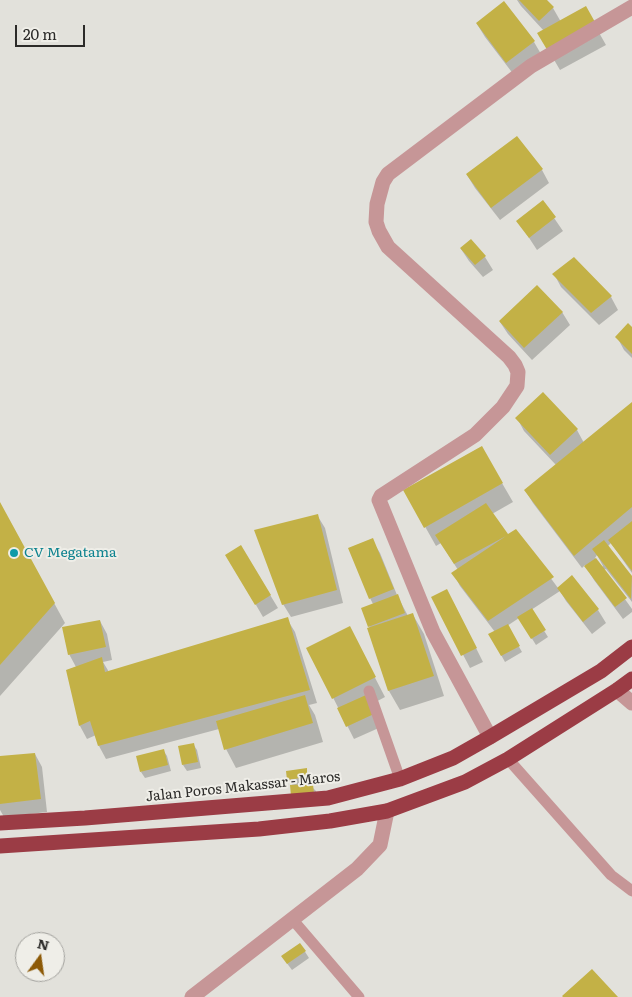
<!DOCTYPE html>
<html>
<head>
<meta charset="utf-8">
<style>
	body { margin:0 }
	#map { position:relative; width:632px; height:997px; overflow:hidden; background:#e2e1db; font-family:Literata,serif }
	canvas { display:block }
	.north { position:absolute; left:15px; top:932px; width:50px; height:50px; box-sizing:border-box; background:#efeee8; border:1px solid #a1a09c; border-radius:50%; rotate:14deg; font-size:14px; font-weight:700; line-height:20px; text-align:center; color:#2c2b29 }
	.north::after { content:''; display:block; margin:auto; width:18px; height:22px; background:#8d5a07; clip-path:polygon(50% 0,100% 100%,50% 72%,0 100%) }
	.scale { position:absolute; left:15px; top:25px; width:70px; height:22px; box-sizing:border-box; border:2px solid #2c2b29; border-top:0; padding-left:6px; font-size:15px; line-height:18px; white-space:nowrap; color:#2c2b29; -webkit-text-stroke:4px #efeee8; paint-order:stroke }
</style>
</head>
<body>
<div id="map">
<canvas width="632" height="997"></canvas>
<div class="north">N</div>
<div class="scale">20 m</div>
</div>
<script>
const ctx = document.querySelector('canvas').getContext('2d');
ctx.lineJoin = 'round';
function fill(path, color) { ctx.fillStyle = color; ctx.fill(path, 'evenodd'); }
const shape = rows => new Path2D(rows.map(r => 'M' + r).join(''));
function strokePath(path, color, width, dash) { ctx.strokeStyle = color; ctx.lineWidth = width; ctx.lineCap = dash ? 'butt' : 'round'; ctx.setLineDash(dash || []); ctx.stroke(path); }
function drawText(font, color, halo, rows, align = 'center') {
  ctx.font = font + ' Literata,serif'; ctx.lineWidth = 4; ctx.setLineDash([]); ctx.textBaseline = 'middle'; ctx.strokeStyle = halo; ctx.fillStyle = color; for (const [text, x, y, turn = 0] of rows) {
    ctx.save(); ctx.translate(x, y); ctx.rotate((+turn || 0) * Math.PI / 180); ctx.textAlign = isNaN(turn) ? turn : align; if (halo) ctx.strokeText(text, 0, 0); ctx.fillText(text, 0, 0); ctx.restore();
  }
}
const shadow = shape([
	[517,0,545,0,553,8,561,22,585,8,606,45,560,70,539,34,544,31,521,6],
	[477,24,534,42,541,54,514,75,485,37],
	[517,138,542,170,549,183,500,220,475,188,467,175],
	[543,202,563,231,537,250,518,221],
	[471,240,485,257,493,270,483,277,469,261,461,249],
	[554,274,611,297,618,310,599,325,561,287],
	[562,312,570,325,532,360,508,334,500,322],
	[632,329,632,358,624,350,617,337],
	[632,403,632,573,611,543,608,546,632,578,632,602,606,569,604,570,632,609,632,612,623,619,594,580,585,565,582,568,533,503,525,490,556,465,524,431,517,418,577,430,584,443],
	[597,555,603,566,602,567,595,558],
	[481,447,513,502,492,514,508,536,516,531,558,588,572,577,598,610,606,623,592,634,566,601,560,591,531,610,548,637,536,645,519,618,507,626,522,652,505,662,490,635,495,632,460,586,453,573,458,570,441,543,436,546,405,491],
	[0,504,65,623,0,696],
	[317,515,325,528,343,603,291,617,283,604],
	[372,540,380,553,397,595,408,616,413,615,424,634,444,696,400,710,389,691,369,629,373,604,370,598],
	[241,547,278,608,263,617,227,555],
	[433,597,454,604,483,662,470,668],
	[287,619,295,632,317,703,309,705,315,715,323,742,236,768,226,749,219,729,106,759,99,746,96,735,87,739,80,726,67,670,76,667,69,654,100,621,107,634,112,660,103,662,109,672],
	[358,645,385,697,370,705,381,727,354,739,308,648],
	[193,744,197,750,201,768,187,771,183,765],
	[163,750,167,756,171,771,145,778,141,772],
	[35,754,42,767,47,812,4,817,0,810,0,758],
	[306,770,309,776,310,785,316,791,316,800,292,785,288,779],
	[300,944,309,958,292,970,286,962]
]);
const building = shape([
	[519,0,547,0,554,7,539,21],
	[504,1,535,41,506,63,476,23],
	[586,6,600,31,552,58,537,33],
	[517,136,543,169,491,208,466,174],
	[543,200,556,217,529,238,516,221],
	[471,239,486,256,475,265,460,248],
	[574,257,612,296,591,313,552,274],
	[537,285,563,312,524,348,499,321],
	[628,323,632,327,632,354,615,337],
	[543,392,578,429,550,455,515,418],
	[632,402,632,507,574,556,524,490],
	[482,446,503,483,424,528,403,490],
	[0,502,55,603,0,665],
	[486,503,508,534,516,529,554,577,488,621,451,573,506,536,454,564,435,535],
	[318,514,337,590,282,605,254,530],
	[632,521,632,571,608,540],
	[373,538,394,589,369,599,348,548],
	[604,540,632,576,631,599,592,549],
	[241,545,271,595,255,605,225,555],
	[596,558,627,598,615,607,584,566],
	[572,575,599,609,583,622,557,588],
	[447,589,477,648,461,656,431,597],
	[398,594,405,613,368,627,361,608],
	[532,608,546,630,531,639,517,617],
	[413,613,434,676,388,691,367,628],
	[288,617,310,690,98,746,90,721,79,726,66,670,102,657,105,672],
	[100,620,106,647,68,655,62,627],
	[508,624,520,646,501,656,488,634],
	[350,626,376,677,332,699,306,648],
	[305,695,313,723,224,750,216,721],
	[366,695,374,714,346,727,337,708],
	[194,743,198,762,182,765,178,746],
	[164,749,168,765,140,772,136,756],
	[35,753,41,799,0,804,0,756],
	[307,768,307,777,287,780,286,771],
	[313,784,314,794,291,796,290,785],
	[300,943,306,951,287,964,281,956],
	[592,969,618,997,563,997,562,996]
]);
const lane = shape([
	[369,691,400,779],
	[508,759,611,875,632,891],
	[293,920,359,997]
]);
const street = shape([
	[617,690,632,703],
	[490,737,433,632,379,500,381,496,475,435,503,407,517,386,518,372,515,365,509,357,388,247,379,231,376,222,377,204,383,182,388,174,531,66,632,7],
	[192,997,357,869,380,845,387,811]
]);
const highway = shape([
	[0,823,85,818,328,798,400,779,453,758,490,737,601,671,632,647],
	[0,846,259,829,330,821,387,811,465,782,508,759,617,690,632,679]
]);
const markers = [
	[14,553,5,"#0f9aa8"]
];
const cultureNames = [
	["CV Megatama",24,553]
];
const streetNames = [
	["Jalan Poros Makassar - Maros",243,787,-6]
];
fill(shadow, '#0003');
fill(building, '#c3b146');
strokePath(lane, '#c69697', 11);
strokePath(street, '#c69697', 15);
strokePath(highway, '#9b3c45', 15);
for (const [x, y, r, color] of markers) { const dot = new Path2D(); dot.arc(x, y, r, 0, 2 * Math.PI); ctx.fillStyle = color; ctx.fill(dot); strokePath(dot, '#efeee8', 2); }
drawText('14px', '#0d838f', '#efeee8', cultureNames, 'left');
drawText('14px', '#2c2b29', '#efeee8', streetNames);
</script>
</body>
</html>
